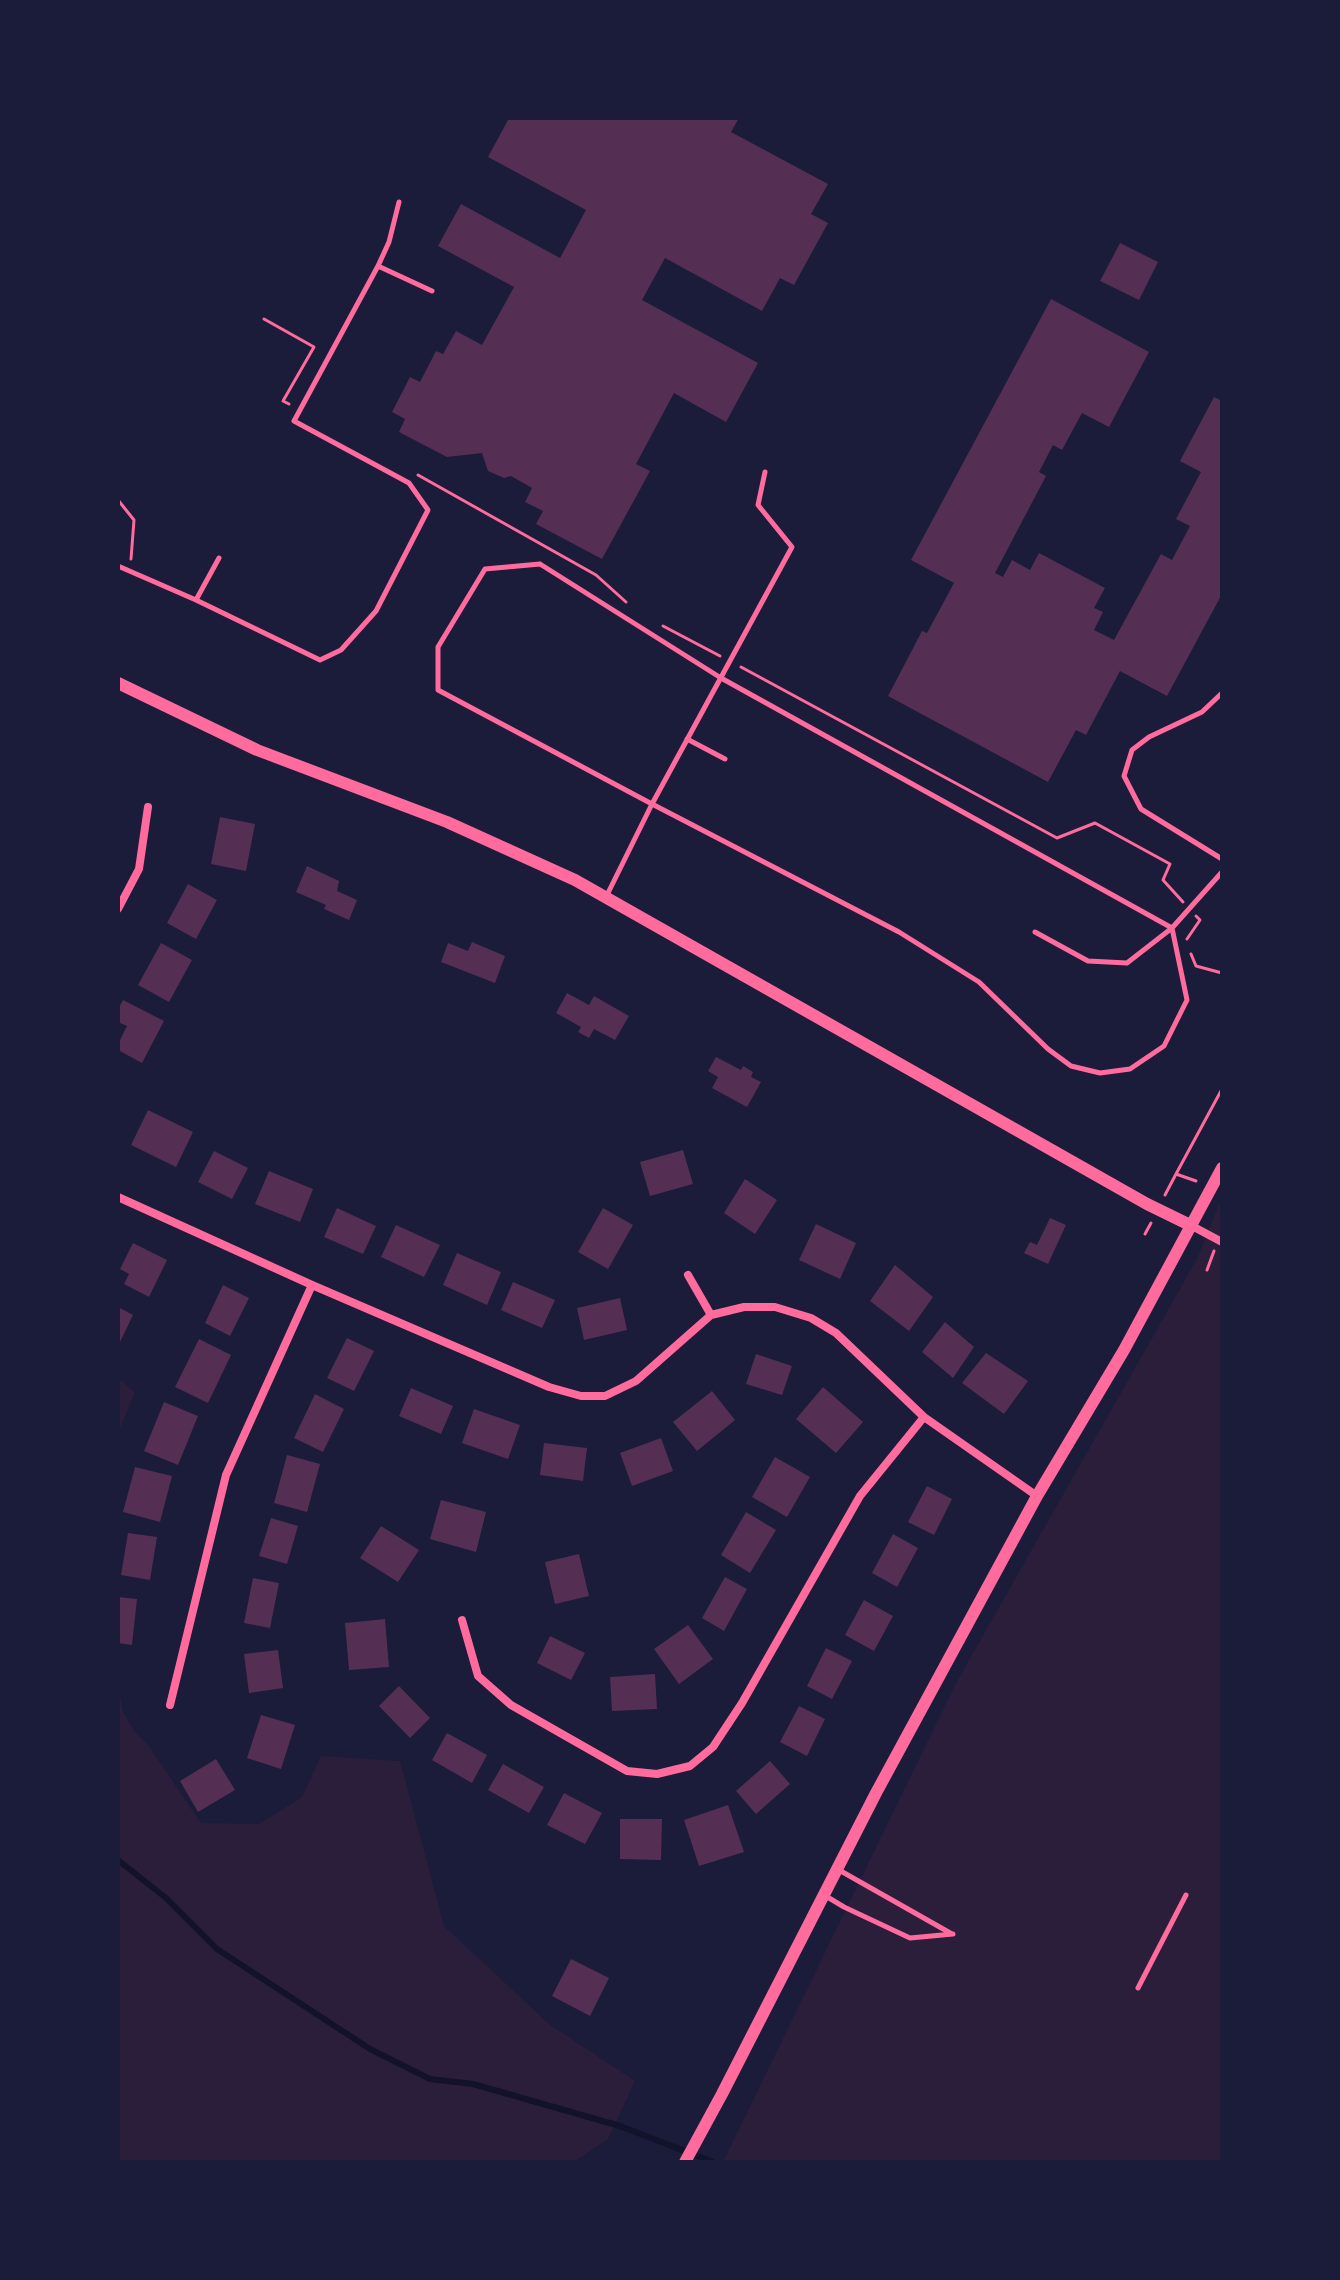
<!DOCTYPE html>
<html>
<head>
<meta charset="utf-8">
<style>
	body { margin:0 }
	#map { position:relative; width:1340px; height:2280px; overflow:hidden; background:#1b1b3a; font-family:"Nunito Sans",sans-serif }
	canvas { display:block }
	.frame { position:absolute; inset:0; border:120px solid #1b1b3a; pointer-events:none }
</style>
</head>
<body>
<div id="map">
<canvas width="1340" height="2280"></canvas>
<div class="frame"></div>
</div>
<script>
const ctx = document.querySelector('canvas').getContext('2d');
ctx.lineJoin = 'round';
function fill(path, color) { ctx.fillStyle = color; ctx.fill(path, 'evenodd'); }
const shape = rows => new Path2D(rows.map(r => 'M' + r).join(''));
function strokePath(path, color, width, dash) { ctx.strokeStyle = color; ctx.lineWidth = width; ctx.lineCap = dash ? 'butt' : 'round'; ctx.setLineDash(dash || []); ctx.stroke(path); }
const green = shape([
	[1222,1197,1222,2162,723,2162,956,1683,1198,1257],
	[118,1378,135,1392,118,1433],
	[118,1684,123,1712,134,1731,148,1745,201,1823,259,1824,302,1797,321,1756,400,1761,444,1926,549,2024,635,2081,608,2139,574,2162,118,2162]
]);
const stream = shape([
	[118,1860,166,1898,217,1949,370,2049,430,2079,473,2084,620,2126,713,2162]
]);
const building = shape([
	[504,118,739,118,731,132,828,184,811,214,828,223,794,285,780,278,762,311,665,258,642,300,758,363,726,422,674,393,636,464,650,471,602,559,536,524,543,511,525,502,532,488,511,476,504,478,488,471,482,453,447,457,399,432,405,419,392,412,410,377,420,382,436,351,443,354,456,331,482,345,514,287,438,246,461,204,560,258,586,210,488,157,508,120],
	[1120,243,1158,262,1139,300,1100,281],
	[1051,299,1149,352,1109,427,1082,413,1062,450,1053,445,1039,472,1046,476,995,573,1003,577,1012,560,1030,570,1039,553,1105,588,1094,608,1103,612,1094,630,1114,640,1161,554,1172,560,1190,526,1176,519,1201,472,1180,461,1214,397,1222,401,1222,594,1167,696,1120,671,1086,735,1076,730,1048,782,888,696,922,631,927,633,954,583,911,560],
	[220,817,255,824,246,871,211,864],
	[307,866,339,881,337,891,357,900,349,920,324,909,326,905,296,892],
	[188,884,217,900,196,939,167,923],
	[472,942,505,956,495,983,441,962,448,943,468,951],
	[161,943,192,960,169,1002,138,985],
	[567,993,589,1005,594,996,629,1016,615,1040,594,1029,589,1038,578,1032,581,1027,556,1013],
	[123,1000,164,1021,142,1063,118,1050,118,1044,127,1026,118,1022,118,1009],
	[716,1057,741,1070,743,1066,753,1072,751,1077,761,1082,747,1107,712,1088,718,1077,708,1071],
	[148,1110,193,1132,176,1167,131,1145],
	[683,1150,693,1184,650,1196,640,1162],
	[214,1151,248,1168,232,1199,198,1182],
	[269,1171,313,1189,300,1222,255,1204],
	[745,1179,777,1200,755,1234,724,1213],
	[337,1208,376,1226,363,1254,324,1237],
	[603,1208,633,1225,608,1269,578,1252],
	[1050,1218,1066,1225,1048,1264,1024,1253,1030,1242,1037,1245],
	[816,1224,856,1243,840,1279,799,1260],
	[396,1225,440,1245,424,1277,381,1257],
	[133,1243,167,1260,149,1297,124,1284,129,1274,120,1269],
	[457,1253,501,1272,487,1305,443,1285],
	[895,1265,933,1297,909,1331,870,1301],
	[513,1282,555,1300,542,1328,501,1310],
	[223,1285,249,1298,230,1336,205,1323],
	[620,1298,627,1330,584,1340,577,1308],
	[118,1307,133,1315,118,1346],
	[945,1322,974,1347,953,1378,922,1352],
	[347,1338,374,1351,354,1391,327,1378],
	[199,1339,231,1355,208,1403,175,1387],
	[986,1353,1028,1381,1004,1414,962,1383],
	[756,1354,792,1366,782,1395,746,1384],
	[823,1387,863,1422,836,1453,796,1419],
	[411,1388,453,1406,441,1434,399,1416],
	[712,1391,735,1420,697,1451,673,1422],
	[315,1394,344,1409,323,1452,294,1438],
	[164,1402,198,1416,178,1465,144,1451],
	[474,1409,520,1425,508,1459,462,1443],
	[661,1438,673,1471,632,1486,620,1453],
	[544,1443,587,1448,583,1481,540,1475],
	[287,1455,320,1464,307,1512,274,1503],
	[775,1457,810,1477,787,1517,752,1497],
	[135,1467,172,1476,160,1522,123,1512],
	[927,1486,952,1499,934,1535,908,1522],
	[441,1500,486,1512,476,1552,430,1539],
	[746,1512,776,1530,750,1573,721,1555],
	[271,1518,298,1526,287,1564,259,1556],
	[381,1526,419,1550,398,1582,360,1558],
	[128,1533,157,1537,150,1580,121,1575],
	[893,1534,918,1548,897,1587,872,1573],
	[579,1554,589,1596,555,1604,545,1562],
	[725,1577,747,1589,724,1631,702,1618],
	[253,1578,279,1583,270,1628,244,1623],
	[118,1597,137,1599,132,1645,118,1643],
	[864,1600,893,1616,874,1651,845,1635],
	[385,1619,389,1667,349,1670,345,1623],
	[688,1625,713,1659,679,1684,654,1649],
	[550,1636,585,1653,571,1680,537,1663],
	[826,1648,852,1661,832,1699,807,1686],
	[278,1650,283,1688,249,1693,244,1654],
	[655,1674,657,1709,612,1711,610,1677],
	[399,1686,430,1718,410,1738,379,1706],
	[799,1706,825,1719,807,1756,780,1742],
	[261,1715,295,1725,281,1769,247,1758],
	[447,1733,487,1755,472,1783,432,1760],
	[216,1759,235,1790,198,1812,180,1781],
	[770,1761,790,1784,756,1814,736,1791],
	[503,1764,544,1787,529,1813,488,1790],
	[564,1793,602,1813,585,1844,547,1825],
	[728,1805,744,1852,699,1866,684,1820],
	[620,1819,662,1819,661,1860,620,1859],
	[571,1959,609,1978,590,2016,552,1996]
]);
const path = shape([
	[264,319,314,347,283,401,289,404],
	[418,475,596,575,626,602],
	[118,500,134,520,131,559],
	[663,626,720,656],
	[741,667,1057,838,1095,823,1170,864,1163,880,1183,902],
	[1187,939,1200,920,1196,916],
	[1191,954,1196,966,1222,973],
	[1176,1174,1222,1089],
	[1165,1195,1176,1174,1196,1181],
	[1145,1234,1151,1223],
	[1207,1270,1214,1251]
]);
const service = shape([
	[378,266,432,291],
	[540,564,721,678,1172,928,1187,1000,1164,1046,1130,1069,1100,1073,1071,1066,1048,1049,979,982,899,932,652,804,438,690,438,647,485,569,540,564],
	[118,566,196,600,320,660,341,650,376,611,428,510,409,483,294,421,378,266,389,242,399,202],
	[196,600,219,558],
	[1222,693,1202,712,1149,737,1132,750,1124,776,1141,809,1222,859],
	[687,739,725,759],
	[607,895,652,804,792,547,758,505,765,472],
	[1035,932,1088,961,1127,963,1172,928,1222,872],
	[839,1870,952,1934],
	[824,1895,844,1907,910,1938,953,1934],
	[1138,1988,1186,1895]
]);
const minor = shape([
	[118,909,139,869,148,807],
	[118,1197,312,1285,549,1387,581,1396,605,1396,636,1381,711,1315,744,1307,775,1307,811,1318,836,1333,924,1417,1037,1496],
	[1192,1226,1222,1242],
	[688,1275,711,1315],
	[462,1620,478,1676,511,1705,627,1771,657,1774,690,1766,713,1747,742,1703,860,1496,924,1417],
	[170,1705,226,1475,312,1285]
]);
const tertiary = shape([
	[118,683,257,750,447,822,575,880,1147,1204,1192,1226],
	[685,2162,722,2094,876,1793,1037,1496,1124,1350,1222,1168]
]);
fill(green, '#2a1e3b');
strokePath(stream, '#12122b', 6);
fill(building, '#542f53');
strokePath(path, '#ff6b9d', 3);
strokePath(service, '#ff6b9d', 5);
strokePath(minor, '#ff6b9d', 8);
strokePath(tertiary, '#ff6b9d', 12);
</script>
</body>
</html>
